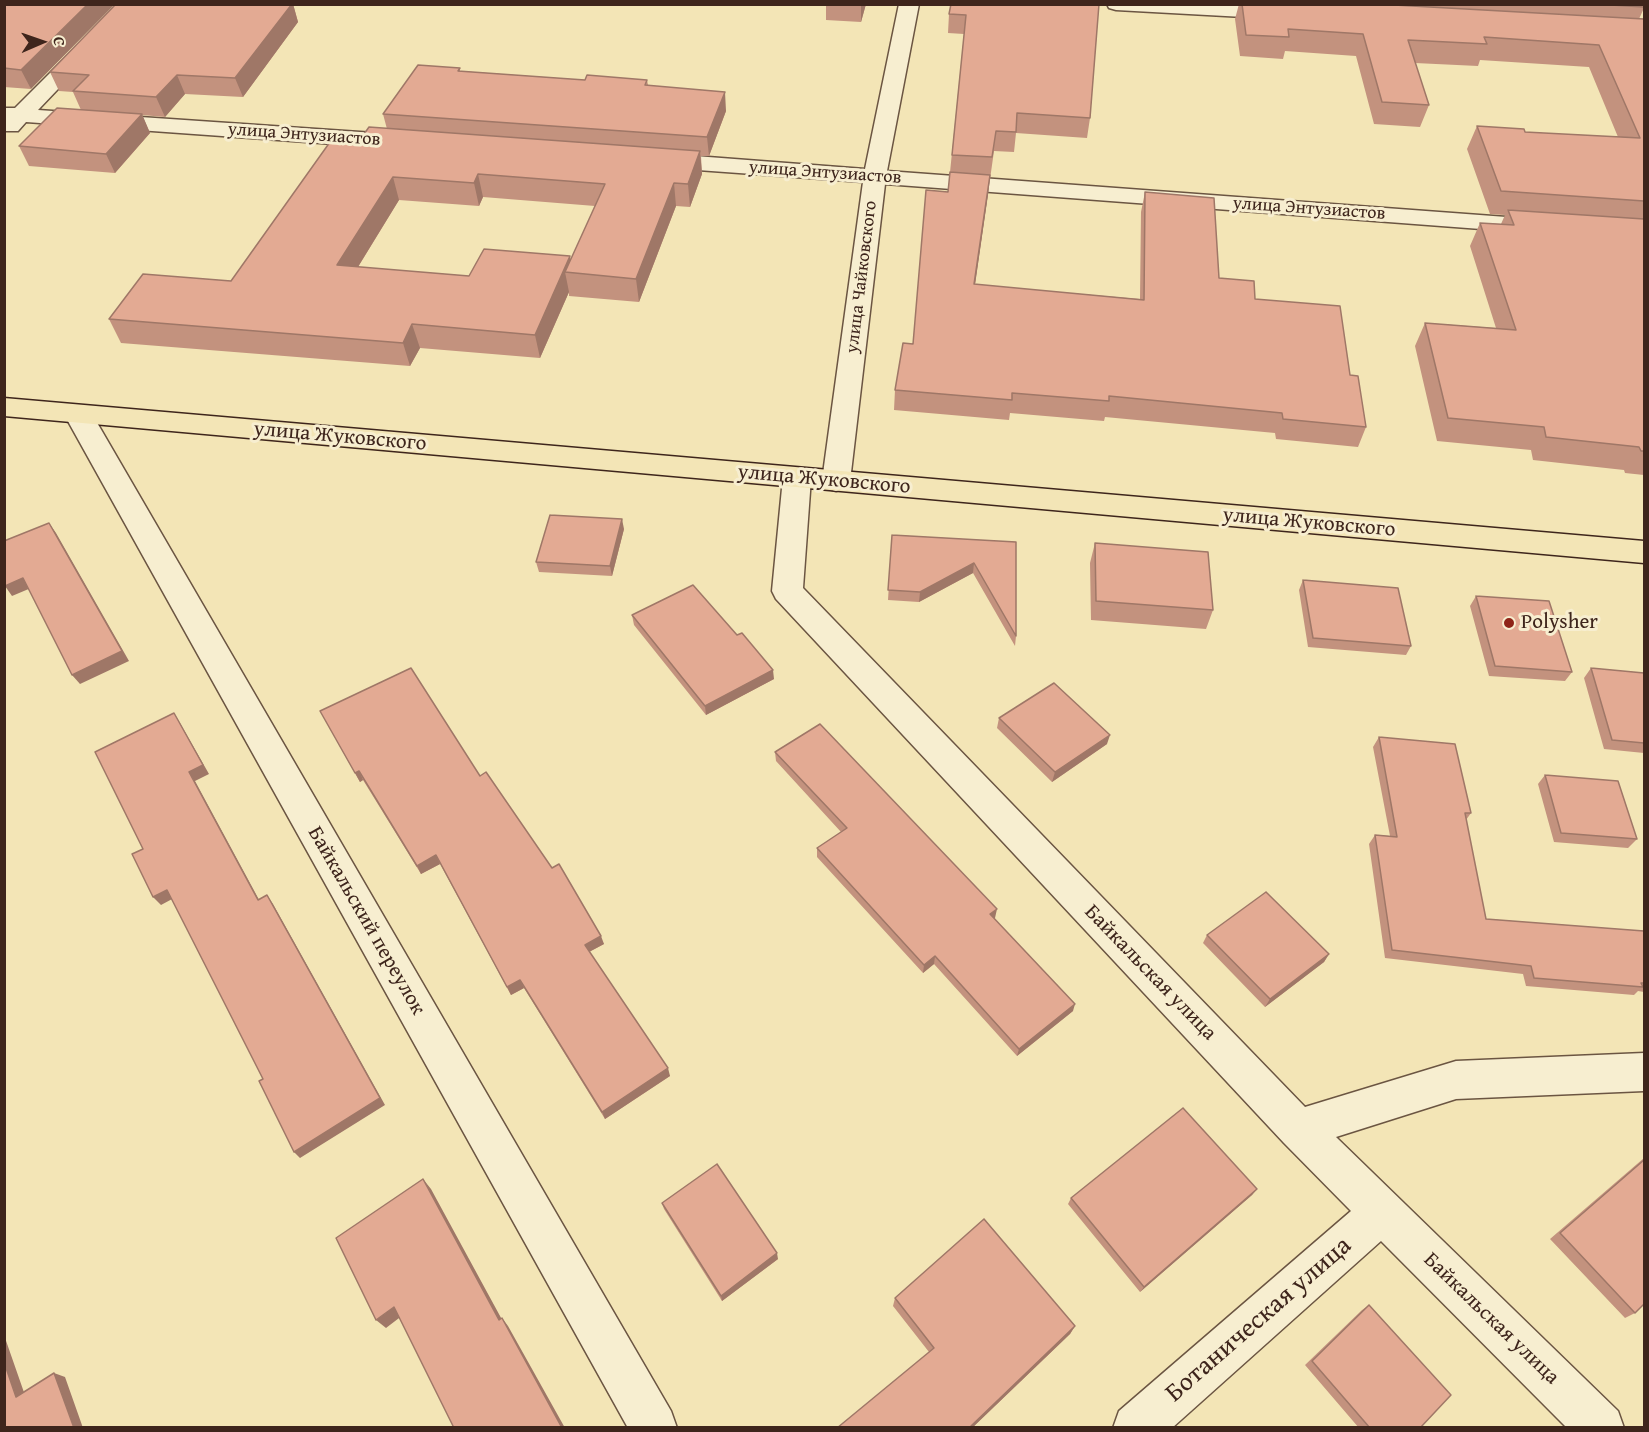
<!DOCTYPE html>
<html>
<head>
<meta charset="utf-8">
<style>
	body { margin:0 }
	#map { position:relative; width:1649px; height:1432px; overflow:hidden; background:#f3e5b6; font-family:"Gentium Book Plus",serif }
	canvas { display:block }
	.frame { position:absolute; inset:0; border:6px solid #3e251c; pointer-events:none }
	.north { position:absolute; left:12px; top:12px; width:60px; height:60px; -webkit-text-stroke:4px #f7eed0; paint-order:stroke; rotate:88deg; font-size:16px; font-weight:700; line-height:24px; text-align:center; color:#3e251c }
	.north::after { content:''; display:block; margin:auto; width:21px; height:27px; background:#3e251c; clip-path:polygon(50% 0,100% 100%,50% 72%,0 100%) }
</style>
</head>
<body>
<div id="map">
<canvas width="1649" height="1432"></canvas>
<div class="frame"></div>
<div class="north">С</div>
</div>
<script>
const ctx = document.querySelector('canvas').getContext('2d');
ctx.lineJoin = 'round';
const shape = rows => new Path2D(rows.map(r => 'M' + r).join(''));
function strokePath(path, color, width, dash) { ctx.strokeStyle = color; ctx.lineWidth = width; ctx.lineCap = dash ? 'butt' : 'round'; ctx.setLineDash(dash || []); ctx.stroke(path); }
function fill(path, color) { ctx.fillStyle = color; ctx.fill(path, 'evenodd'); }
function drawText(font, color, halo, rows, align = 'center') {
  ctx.font = font + ' "Gentium Book Plus",serif'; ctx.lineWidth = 6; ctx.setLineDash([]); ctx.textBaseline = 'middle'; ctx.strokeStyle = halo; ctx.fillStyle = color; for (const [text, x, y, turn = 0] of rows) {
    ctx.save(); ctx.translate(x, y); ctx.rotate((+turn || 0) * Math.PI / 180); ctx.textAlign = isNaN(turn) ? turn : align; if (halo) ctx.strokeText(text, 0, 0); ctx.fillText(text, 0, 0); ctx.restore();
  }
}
const street = shape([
	[119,4,139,4,38,110,404,135,412,137,415,142,412,147,404,149,26,122,18,131,4,131,4,108,15,108,119,4],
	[899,4,919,4,887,171,1547,220,1555,222,1559,227,1555,232,1547,234,885,184,850,481,846,488,836,491,826,488,822,481,863,182,656,167,648,165,645,160,648,155,656,153,865,169,899,4],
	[1107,4,1231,4,1280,7,1287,9,1290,13,1287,17,1280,19,1116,10,1109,8,1107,4],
	[78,405,88,408,92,414,671,1411,677,1428,628,1428,64,414,68,408,78,405],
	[797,468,807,471,811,478,803,588,1305,1107,1456,1061,1644,1053,1644,1091,1456,1099,1336,1137,1618,1411,1624,1428,1567,1428,1381,1241,1172,1428,1113,1428,1119,1411,1351,1211,1284,1143,776,599,772,591,783,478,787,471,797,468]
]);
const primary = shape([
	[4,398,1644,541,1644,563,4,416,4,398]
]);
const wall = shape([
	[4,4,31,89,4,87],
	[116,4,293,4,298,22,243,97,185,94,165,117,142,115,150,133,115,173,29,166,19,146,81,110,73,92,59,91,50,72],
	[826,4,866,4,861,22,826,20],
	[1099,4,1090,118,1087,138,1016,133,1014,152,994,151,975,285,1140,299,1141,212,1145,192,1219,278,1255,299,1350,375,1366,427,1358,447,1276,439,1275,433,1105,417,1104,421,1010,413,1009,420,894,410,895,390,913,344,948,192,964,34,948,33,949,14],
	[1239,4,1643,4,1644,8,1639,19,1644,19,1644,475,1625,473,1624,470,1533,460,1531,450,1437,441,1415,346,1425,323,1496,328,1470,246,1480,223,1501,224,1505,215,1490,214,1467,149,1477,126,1525,132,1618,137,1589,67,1480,60,1478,66,1415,63,1429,105,1420,127,1374,124,1356,56,1285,51,1283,59,1240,56,1235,19],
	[460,68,460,71,585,80,647,80,648,85,726,111,709,156,701,156,702,174,690,207,676,206,639,302,569,296,569,292,540,358,420,348,410,366,121,343,109,319,231,281,357,144,387,129,383,114],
	[483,197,595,206,571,260,469,276,358,267,399,200,479,206],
	[624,529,612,576,539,572,536,562],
	[892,535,1016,542,1016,636,1015,646,973,573,919,602,888,600],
	[1095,543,1213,610,1206,629,1091,620,1090,563],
	[1303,580,1411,646,1406,655,1308,647,1299,590],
	[1476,596,1572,672,1565,681,1489,676,1470,606],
	[632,615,737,635,774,679,706,715,634,625],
	[1591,668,1644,673,1644,753,1604,749,1584,678],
	[999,718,1107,744,1052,782,997,728],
	[325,720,480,776,604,944,589,952,670,1076,605,1119,524,988,511,995,440,864,421,874,363,780,360,782],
	[1379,737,1471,813,1466,820,1486,919,1644,931,1644,992,1638,991,1634,995,1526,986,1523,974,1385,958,1369,844,1375,835,1390,836,1373,747],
	[775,752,995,918,994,918,1073,1011,1017,1056,934,964,923,973,817,857,817,848,841,832,776,761],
	[1545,775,1637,839,1628,848,1554,842,1538,784],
	[1207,935,1329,954,1324,962,1265,1007,1203,943],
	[1644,1158,1644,1304,1635,1313,1625,1318,1550,1239],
	[1257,1189,1252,1195,1140,1292,1068,1204,1071,1198],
	[662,1203,778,1259,722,1301,664,1209],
	[895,1298,1075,1326,1070,1334,972,1428,929,1352,893,1306],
	[1369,1305,1420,1428,1359,1428,1305,1365,1362,1310]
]);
const shadedWall = shape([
	[88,4,115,4,31,89,21,70],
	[292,4,293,4,298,22,243,97,235,78],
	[861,4,866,4,861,22],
	[177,75,185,94,165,117,156,97],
	[725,92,726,111,709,156,707,137],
	[142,114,150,133,115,173,106,154],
	[700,151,702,174,690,207,688,184],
	[478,174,483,197,479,206,474,183],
	[990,175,988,195,972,305,974,284],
	[393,177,399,200,345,288,337,265],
	[674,183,676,206,639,302,636,279],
	[570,256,573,273,565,272,569,292,540,358,535,335],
	[412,324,420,348,410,366,403,343],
	[622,519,624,529,612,576,610,566],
	[49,523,56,533,129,661,80,684,72,675],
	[974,563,973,573,919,602,920,592],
	[23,578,31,588,12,596,5,586],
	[773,670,774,679,706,715,705,706],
	[174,713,180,723,209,774,195,781,264,909,258,900,189,772],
	[1110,735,1107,744,1052,782,1055,772],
	[359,771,363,780,360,782,355,773],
	[436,855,440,864,421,874,417,866],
	[167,890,174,898,161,905,153,897],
	[267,895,273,904,385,1105,300,1158,294,1152],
	[997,909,995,918,989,923,990,914],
	[601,936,604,944,587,953,585,945],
	[1329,954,1324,962,1265,1007,1270,999],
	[935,956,934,964,923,973,924,965],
	[520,980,524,988,511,995,507,987],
	[1075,1004,1073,1011,1017,1056,1019,1049],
	[668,1068,670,1076,605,1119,602,1112],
	[423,1179,431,1189,506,1327,499,1320],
	[1257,1189,1252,1195,1140,1292,1144,1287],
	[777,1253,778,1259,722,1301,721,1296],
	[394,1307,403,1315,386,1328,376,1320],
	[502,1318,508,1326,565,1428,562,1428],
	[1075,1326,1070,1334,972,1428,971,1426],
	[4,1335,27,1401,16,1397,4,1362],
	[54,1373,65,1377,83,1428,74,1428]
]);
const building = shape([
	[4,4,88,4,21,70,4,68,4,4],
	[116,4,292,4,235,78,177,75,156,97,73,91,89,75,50,72,116,4],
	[951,4,1099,4,1090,118,1017,113,1016,132,996,131,992,157,952,155,966,15,949,14,951,4],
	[1242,4,1376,4,1644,19,1644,201,1501,191,1477,126,1524,129,1525,132,1640,138,1599,45,1484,37,1487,44,1408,40,1429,105,1382,102,1363,34,1288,29,1289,37,1246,35,1242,4],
	[1594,4,1643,4,1644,7,1594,4],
	[418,65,460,68,458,71,585,80,587,75,647,80,645,85,725,92,707,137,383,114,418,65],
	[57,108,142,114,106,154,19,146,57,108],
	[369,127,700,151,688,184,674,183,636,279,565,272,605,184,478,174,474,183,393,177,337,265,469,276,484,249,570,256,535,335,412,324,403,343,109,319,143,274,231,281,330,142,357,144,369,127],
	[950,172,990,175,974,284,1144,300,1145,192,1214,198,1219,278,1254,281,1255,299,1340,306,1350,375,1358,376,1366,427,1283,419,1282,413,1109,396,1109,401,1012,393,1012,400,895,390,903,343,913,344,926,190,948,192,950,172],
	[1508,210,1644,219,1644,451,1641,451,1639,447,1546,437,1544,427,1448,418,1425,323,1516,330,1480,223,1514,225,1508,210],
	[550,515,622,519,610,566,536,562,550,515],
	[49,523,122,651,72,675,23,578,5,586,4,585,4,541,49,523],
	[892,535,1016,542,1016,636,974,563,920,592,888,590,892,535],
	[1095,543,1208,552,1213,610,1096,601,1095,543],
	[1303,580,1398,588,1411,646,1313,638,1303,580],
	[693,585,737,635,742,633,773,670,705,706,632,615,693,585],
	[1476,596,1549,601,1572,672,1495,666,1476,596],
	[411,668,480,776,486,772,552,868,559,864,601,936,585,945,668,1068,602,1112,520,980,507,987,436,855,417,866,359,771,355,773,320,711,411,668],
	[1591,668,1644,673,1644,743,1612,740,1591,668],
	[1054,683,1110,735,1055,772,999,718,1054,683],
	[174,713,203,765,189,772,258,900,267,895,380,1098,294,1152,259,1081,263,1079,167,890,153,897,132,854,143,849,95,752,174,713],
	[820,724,997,909,990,914,1075,1004,1019,1049,935,956,924,965,817,848,847,828,775,752,820,724],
	[1379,737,1455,744,1471,813,1465,813,1486,919,1644,931,1644,983,1641,983,1643,987,1534,978,1531,966,1392,950,1375,835,1397,837,1379,737],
	[1545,775,1618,781,1637,839,1561,833,1545,775],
	[1266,892,1329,954,1270,999,1207,935,1266,892],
	[1183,1108,1257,1189,1144,1287,1071,1198,1183,1108],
	[1644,1160,1644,1304,1635,1313,1560,1233,1644,1160],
	[717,1164,777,1253,721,1296,662,1203,717,1164],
	[423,1179,499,1320,502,1318,562,1428,454,1428,394,1307,376,1320,336,1238,423,1179],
	[984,1219,1075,1326,971,1426,972,1428,837,1428,934,1348,895,1298,984,1219],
	[1369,1305,1451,1395,1420,1428,1370,1428,1312,1361,1369,1305],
	[4,1362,16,1397,54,1373,74,1428,4,1428,4,1362]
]);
const markers = [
	[1509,623,6,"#8f2418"]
];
const farStreetnames = [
	["улица Энтузиастов",304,135,4],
	["улица Энтузиастов",825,173,4],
	["улица Энтузиастов",1309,209,4],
	["улица Чайковского",862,277,-83]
];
const streetNames = [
	["улица Жуковского",340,437,5],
	["улица Жуковского",824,480,5],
	["улица Жуковского",1309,523,5],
	["Байкальский переулок",366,921,60],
	["Байкальская улица",1150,973,46],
	["Байкальская улица",1491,1319,44]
];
const poiNames = [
	["Polysher",1521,623]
];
const nearStreetnames = [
	["Ботаническая улица",1259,1320,-41]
];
strokePath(street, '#6b5542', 3);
strokePath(primary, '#3e251c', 3);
fill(street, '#f7eed0');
fill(primary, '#f3e5b6');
fill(wall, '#c3927e');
fill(shadedWall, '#9f7767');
fill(building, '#e3aa93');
strokePath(building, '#9f7767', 1.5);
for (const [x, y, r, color] of markers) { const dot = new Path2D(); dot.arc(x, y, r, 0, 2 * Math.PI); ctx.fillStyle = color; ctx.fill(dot); strokePath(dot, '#f7eed0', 2); }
drawText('18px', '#3e251c', '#f7eed0', farStreetnames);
drawText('21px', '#3e251c', '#f7eed0', streetNames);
drawText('21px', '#3e251c', '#f7eed0', poiNames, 'left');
drawText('26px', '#3e251c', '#f7eed0', nearStreetnames);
</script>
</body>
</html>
